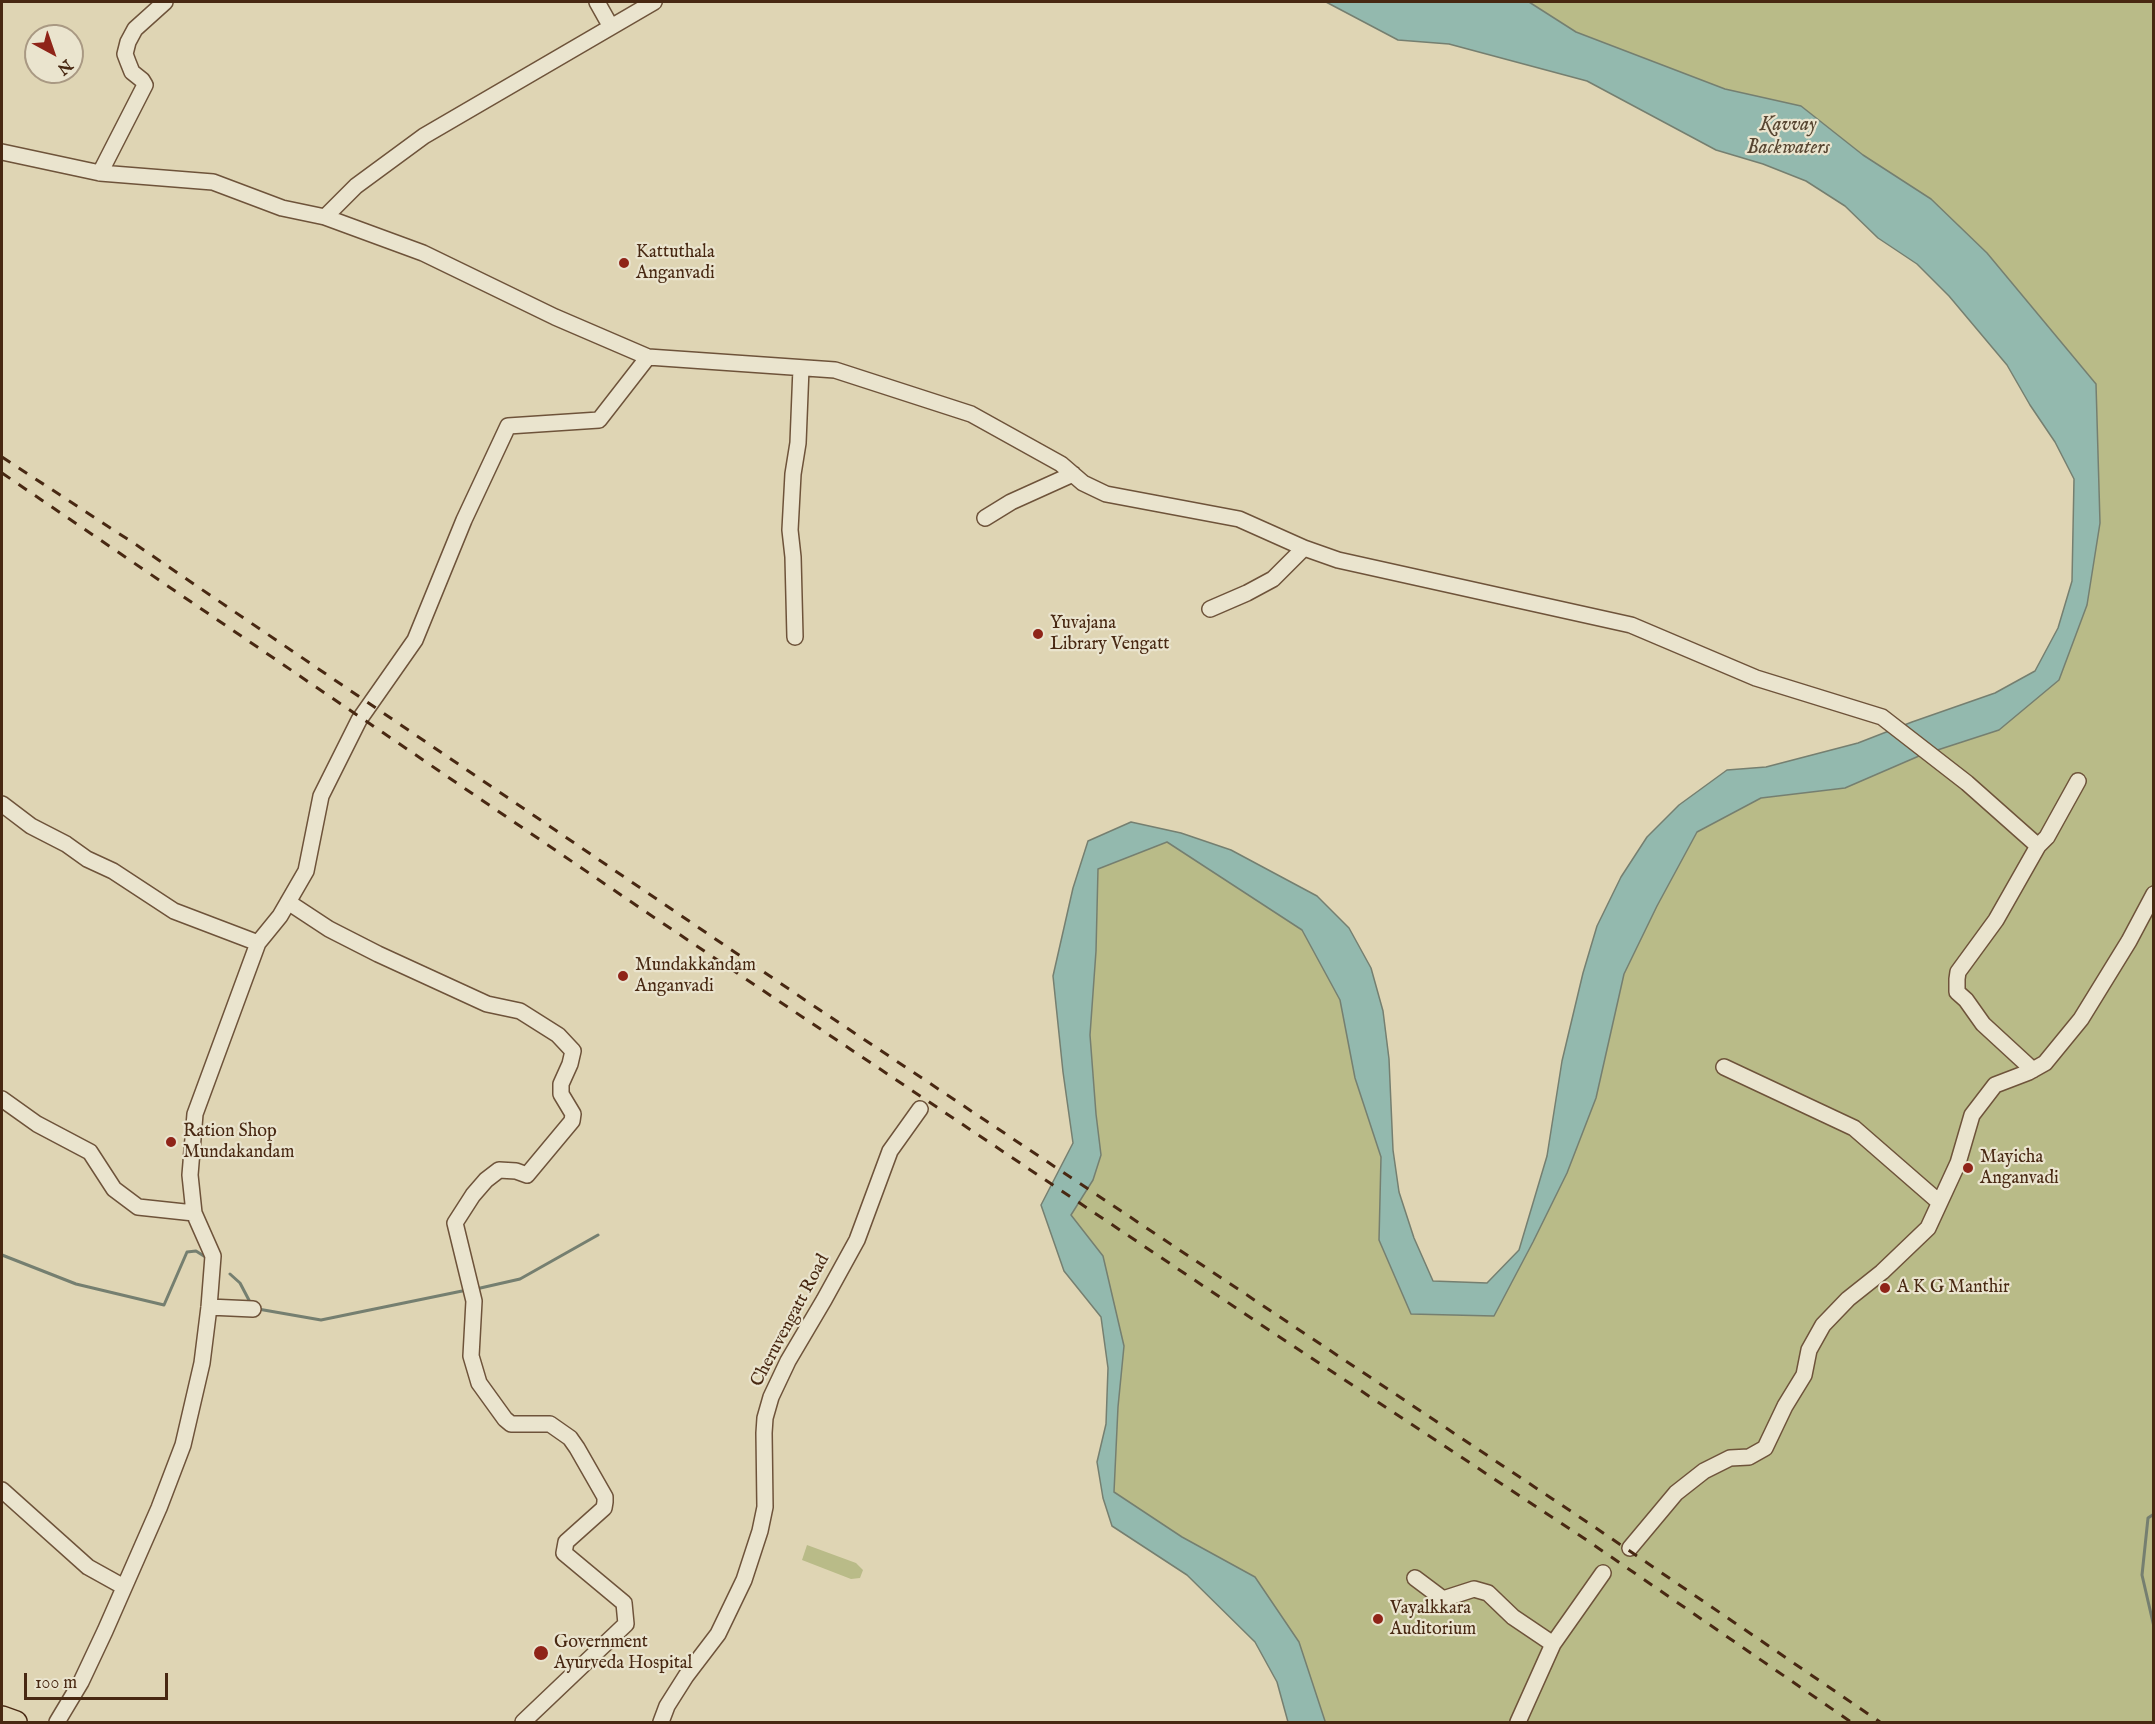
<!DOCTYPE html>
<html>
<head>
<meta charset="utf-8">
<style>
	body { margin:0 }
	#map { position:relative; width:2155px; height:1724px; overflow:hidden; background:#dfd5b4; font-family:"IM FELL English",serif }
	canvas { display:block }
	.frame { position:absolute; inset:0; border:3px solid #482812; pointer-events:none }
	.north { position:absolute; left:24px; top:24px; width:60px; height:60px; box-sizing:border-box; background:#eae4ce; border:2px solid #a99983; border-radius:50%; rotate:140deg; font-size:16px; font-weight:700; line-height:24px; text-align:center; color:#482812 }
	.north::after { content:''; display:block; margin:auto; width:21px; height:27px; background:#8f2418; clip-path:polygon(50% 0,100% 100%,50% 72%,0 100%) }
	.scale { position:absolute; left:24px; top:1673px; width:144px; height:27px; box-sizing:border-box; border:3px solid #482812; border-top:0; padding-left:8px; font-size:18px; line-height:21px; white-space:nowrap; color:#482812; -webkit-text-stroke:4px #eae4ce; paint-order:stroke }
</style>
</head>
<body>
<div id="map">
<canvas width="2155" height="1724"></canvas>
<div class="frame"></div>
<div class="north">N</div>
<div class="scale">100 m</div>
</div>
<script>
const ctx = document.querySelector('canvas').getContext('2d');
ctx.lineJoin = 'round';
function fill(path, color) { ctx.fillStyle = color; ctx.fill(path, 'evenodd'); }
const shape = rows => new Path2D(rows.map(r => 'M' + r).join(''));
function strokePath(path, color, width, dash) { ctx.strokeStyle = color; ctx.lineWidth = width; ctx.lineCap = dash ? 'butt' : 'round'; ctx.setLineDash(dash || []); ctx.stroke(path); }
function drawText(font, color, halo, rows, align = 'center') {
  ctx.font = font + ' "IM FELL English",serif'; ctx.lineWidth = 4.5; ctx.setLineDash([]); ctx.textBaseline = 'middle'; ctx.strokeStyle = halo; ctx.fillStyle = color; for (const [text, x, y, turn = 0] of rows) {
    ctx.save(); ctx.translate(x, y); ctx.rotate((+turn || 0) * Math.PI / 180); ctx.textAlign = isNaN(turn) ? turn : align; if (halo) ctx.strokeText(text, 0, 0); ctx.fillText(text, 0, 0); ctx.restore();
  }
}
const green = shape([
	[1529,2,2153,2,2153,1722,1325,1722,1182,1537,1114,1493,1118,1407,1124,1346,1071,1215,1093,1180,1101,1155,1096,1114,1090,1035,1096,951,1098,869,1167,842,1302,930,1340,1000,1355,1078,1381,1157,1379,1240,1411,1314,1494,1316,1567,1173,1596,1098,1624,974,1657,906,1697,832,1761,798,1845,788,1919,756,2059,680,2087,605,2100,523,2096,384,1987,253,1931,199,1863,155,1801,106,1725,89,1576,32],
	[807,1545,856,1563,863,1570,860,1578,851,1579,802,1560]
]);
const water = shape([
	[1326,2,1529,2,1576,32,1725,89,1801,106,1863,155,1931,199,1987,253,2096,384,2100,523,2087,605,2059,680,1999,730,1919,756,1845,788,1761,798,1697,832,1657,906,1624,974,1596,1098,1567,1173,1533,1242,1494,1316,1411,1314,1379,1240,1381,1157,1355,1078,1340,1000,1302,930,1167,842,1098,869,1096,951,1090,1035,1096,1114,1101,1155,1093,1180,1071,1215,1103,1256,1124,1346,1118,1407,1114,1492,1182,1537,1255,1577,1299,1642,1325,1721,1325,1722,1288,1722,1277,1682,1255,1642,1187,1575,1112,1526,1103,1498,1097,1462,1106,1424,1108,1368,1101,1317,1064,1271,1041,1205,1073,1143,1063,1072,1053,976,1073,888,1088,841,1131,822,1181,833,1231,850,1317,896,1349,928,1371,968,1383,1011,1389,1059,1393,1150,1399,1192,1414,1238,1433,1281,1487,1283,1519,1250,1547,1156,1562,1061,1583,973,1597,926,1621,877,1647,837,1679,805,1727,770,1766,767,1858,743,1912,722,1995,693,2035,671,2058,628,2072,581,2074,479,2055,442,2030,405,2007,365,1949,296,1917,264,1878,238,1845,206,1806,181,1763,164,1716,150,1587,81,1449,44,1398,40,1326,2]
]);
const stream = shape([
	[2,1255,76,1284,164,1305,187,1252,196,1251,207,1258],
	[230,1274,240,1283,251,1304],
	[476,1289,520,1279,598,1235],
	[258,1309,321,1320,467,1290],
	[2154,1514,2148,1518,2142,1575,2154,1627]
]);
const minor = shape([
	[597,2,611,27],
	[2,152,100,173,213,182,282,208,325,217,356,186,424,136,654,2],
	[100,173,145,85,142,80,132,72,128,62,125,54,128,42,135,29,165,2],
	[325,217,423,253,555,317,648,357,835,370,971,414,1061,464,1083,483,1106,494,1239,519,1304,548],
	[985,518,1011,502,1073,474],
	[1210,609,1247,593,1273,579,1304,548,1338,560,1631,625,1756,678,1882,717,1967,783,2038,846],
	[795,637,793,557,790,530,793,474,798,443,801,368],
	[2,804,31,826,66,844,87,859,113,871,174,911,258,943],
	[288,902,329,929,378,954,487,1004,520,1011,558,1035,573,1051,570,1064,561,1084,561,1094,573,1114,572,1121,527,1175,516,1171,499,1170,486,1180,473,1195,455,1223,474,1301,471,1356,479,1383,505,1419,511,1424,550,1424,570,1438,577,1448,605,1497,605,1502,604,1508,566,1542,564,1553,624,1603,626,1624,523,1722],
	[1724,1067,1854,1128,1939,1202],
	[2033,1070,1983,1024,1966,1000,1957,992,1957,979,1958,972,1996,920,2038,846,2047,837,2078,781],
	[2,1099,37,1124,90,1152,114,1189,138,1207,194,1213],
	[209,1307,253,1309],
	[2,1490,88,1567,124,1587],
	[1630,1548,1676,1493,1704,1471,1730,1458,1749,1457,1765,1448,1785,1406,1804,1375,1809,1350,1823,1325,1848,1299,1882,1272,1928,1228,1958,1163,1972,1115,1995,1085,2029,1072,2045,1063,2081,1019,2129,941,2154,894],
	[1415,1578,1443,1599,1474,1589,1488,1593,1513,1617,1553,1644],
	[57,1722,81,1682,105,1631,159,1508,183,1445,202,1363,209,1307,213,1256,194,1213,190,1175,195,1114,258,943,280,916,306,871,321,796,359,720,415,640,464,520,508,426,599,420,648,357],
	[661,1722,667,1706,686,1676,718,1634,744,1580,760,1531,765,1507,764,1433,765,1418,771,1397,788,1361,824,1300,857,1240,890,1151,920,1109],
	[1518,1722,1553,1644,1603,1573]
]);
const highway = shape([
	[2,1717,16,1722]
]);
const rail = shape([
	[2,457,135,544,805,1000,1596,1528,1880,1722],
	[2,473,649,914,1260,1324,1588,1541,1851,1722]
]);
const markers = [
	[624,263,6,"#8f2418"],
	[1038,634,6,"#8f2418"],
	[623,976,6,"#8f2418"],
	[171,1142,6,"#8f2418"],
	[1968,1168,6,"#8f2418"],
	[1885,1288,6,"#8f2418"],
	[1378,1619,6,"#8f2418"],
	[541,1653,8,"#8f2418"]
];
const poiNames = [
	["Kattuthala",636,253],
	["Anganvadi",636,274],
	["Yuvajana",1050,624],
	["Library Vengatt",1050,645],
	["Mundakkandam",635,966],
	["Anganvadi",635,987],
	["Ration Shop",183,1132],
	["Mundakandam",183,1153],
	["Mayicha",1980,1158],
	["Anganvadi",1980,1179],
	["A K G Manthir",1897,1288],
	["Vayalkkara",1390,1609],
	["Auditorium",1390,1630],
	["Government",554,1643],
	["Ayurveda Hospital",554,1664]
];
const streetNames = [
	["Cheruvengatt Road",791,1321,-62]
];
const waterNames = [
	["Kavvay",1788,126],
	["Backwaters",1788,149]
];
fill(green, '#b9bb88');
fill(water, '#93b9ae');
strokePath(water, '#757f70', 1.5);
strokePath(stream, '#757f70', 3);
strokePath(minor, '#6e533a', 18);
strokePath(highway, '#482812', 24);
strokePath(minor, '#eae4ce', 15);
strokePath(highway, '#dfd5b4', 21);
strokePath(rail, '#482812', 3, [10, 10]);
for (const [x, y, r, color] of markers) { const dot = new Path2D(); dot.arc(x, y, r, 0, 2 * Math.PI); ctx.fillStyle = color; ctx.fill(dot); strokePath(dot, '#eae4ce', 2); }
drawText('18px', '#482812', '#eae4ce', poiNames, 'left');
drawText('18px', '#482812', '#eae4ce', streetNames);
drawText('italic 20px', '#574531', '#eae4ce', waterNames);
</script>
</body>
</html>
